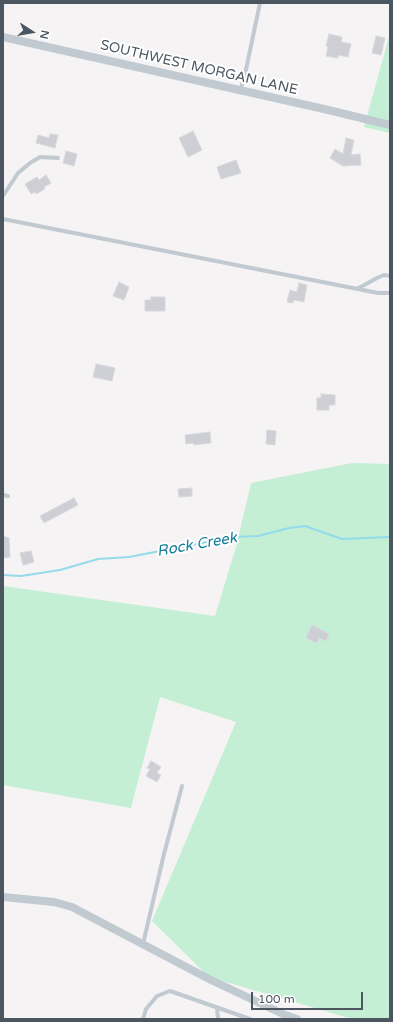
<!DOCTYPE html>
<html>
<head>
<meta charset="utf-8">
<style>
	body { margin:0 }
	#map { position:relative; width:393px; height:1022px; overflow:hidden; background:#f5f3f3; font-family:"Varela Round",sans-serif }
	canvas { display:block }
	.frame { position:absolute; inset:0; border:4px solid #4b5660; pointer-events:none }
	.north { position:absolute; left:12px; top:12px; width:40px; height:40px; -webkit-text-stroke:3px #fff; paint-order:stroke; rotate:102deg; font-size:11px; font-weight:700; line-height:16px; text-align:center; color:#4b5660 }
	.north::after { content:''; display:block; margin:auto; width:14px; height:18px; background:#4b5660; clip-path:polygon(50% 0,100% 100%,50% 72%,0 100%) }
	.scale { position:absolute; left:251px; top:992px; width:112px; height:18px; box-sizing:border-box; border:2px solid #4b5660; border-top:0; padding-left:5px; font-size:12px; line-height:14px; white-space:nowrap; color:#4b5660; -webkit-text-stroke:3px #fff; paint-order:stroke }
</style>
</head>
<body>
<div id="map">
<canvas width="393" height="1022"></canvas>
<div class="frame"></div>
<div class="north">N</div>
<div class="scale">100 m</div>
</div>
<script>
const ctx = document.querySelector('canvas').getContext('2d');
ctx.lineJoin = 'round';
function fill(path, color) { ctx.fillStyle = color; ctx.fill(path, 'evenodd'); }
const shape = rows => new Path2D(rows.map(r => 'M' + r).join(''));
function strokePath(path, color, width, dash) { ctx.strokeStyle = color; ctx.lineWidth = width; ctx.lineCap = dash ? 'butt' : 'round'; ctx.setLineDash(dash || []); ctx.stroke(path); }
function drawText(font, color, halo, rows, align = 'center') {
  ctx.font = font + ' "Varela Round",sans-serif'; ctx.lineWidth = 4; ctx.setLineDash([]); ctx.textBaseline = 'middle'; ctx.strokeStyle = halo; ctx.fillStyle = color; for (const [text, x, y, turn = 0] of rows) {
    ctx.save(); ctx.translate(x, y); ctx.rotate((+turn || 0) * Math.PI / 180); ctx.textAlign = isNaN(turn) ? turn : align; if (halo) ctx.strokeText(text, 0, 0); ctx.fillText(text, 0, 0); ctx.restore();
  }
}
const green = shape([
	[390,33,390,133,364,127],
	[352,463,390,464,390,1019,352,1019,209,977,152,921,236,722,160,697,131,808,3,785,3,586,215,616,236,547,251,483]
]);
const stream = shape([
	[3,575,21,576,60,570,98,559,129,557,233,537,258,536,289,528,305,526,342,539,390,537]
]);
const building = shape([
	[329,34,342,37,341,42,351,44,348,57,338,55,338,58,326,56,328,47,326,46,329,34],
	[376,36,385,38,381,55,372,53,376,36],
	[193,131,202,150,188,157,179,138,193,131],
	[50,134,58,135,55,148,36,143,38,135,49,138,50,134],
	[346,138,354,140,351,155,360,154,361,165,343,166,330,158,335,149,343,154,346,138],
	[66,151,77,154,74,166,63,163,66,151],
	[236,160,241,173,221,179,217,167,236,160],
	[46,175,51,183,44,187,45,189,36,194,35,192,31,194,25,184,37,177,39,180,46,175],
	[119,282,129,287,124,300,113,296,119,282],
	[299,283,307,285,304,302,294,300,293,303,287,302,290,290,297,292,299,283],
	[151,297,165,297,165,311,145,311,145,300,151,300,151,297],
	[96,364,115,368,112,381,93,377,96,364],
	[321,394,335,395,335,405,329,405,329,410,317,410,317,398,321,398,321,394],
	[267,430,276,431,275,445,266,444,267,430],
	[210,432,211,443,194,445,194,443,186,444,185,435,210,432],
	[192,488,192,496,179,497,178,489,192,488],
	[74,498,78,505,44,523,40,516,74,498],
	[3,536,9,538,10,557,3,558,3,536],
	[31,551,34,562,23,565,20,553,31,551],
	[312,625,329,634,326,641,319,638,317,643,306,638,312,625],
	[151,761,161,767,157,773,161,775,157,782,146,776,150,769,147,768,151,761]
]);
const service = shape([
	[240,90,244,79,260,3],
	[3,196,18,173,30,163,40,157,58,158],
	[3,219,378,293,390,293],
	[357,289,377,278,384,275,390,276],
	[3,495,8,496],
	[143,944,164,854,182,786],
	[217,1008,218,1019],
	[143,1019,146,1009,157,996,170,991,250,1019]
]);
const minor = shape([
	[3,37,324,109,390,125],
	[3,897,54,902,72,907,211,980,285,1015,297,1019]
]);
const streetNames = [
	["SOUTHWEST MORGAN LANE",199,68,13]
];
const waterNames = [
	["Rock Creek",197,545,-10]
];
fill(green, '#c4efd4');
strokePath(stream, '#93dbeb', 2);
fill(building, '#cdcfd5');
strokePath(building, '#d7d9dd', 1);
strokePath(service, '#c1cad1', 4);
strokePath(minor, '#c1cad1', 8);
drawText('14px', '#4b5660', '#fff', streetNames);
drawText('italic 15px', '#117d96', '#fff', waterNames);
</script>
</body>
</html>
